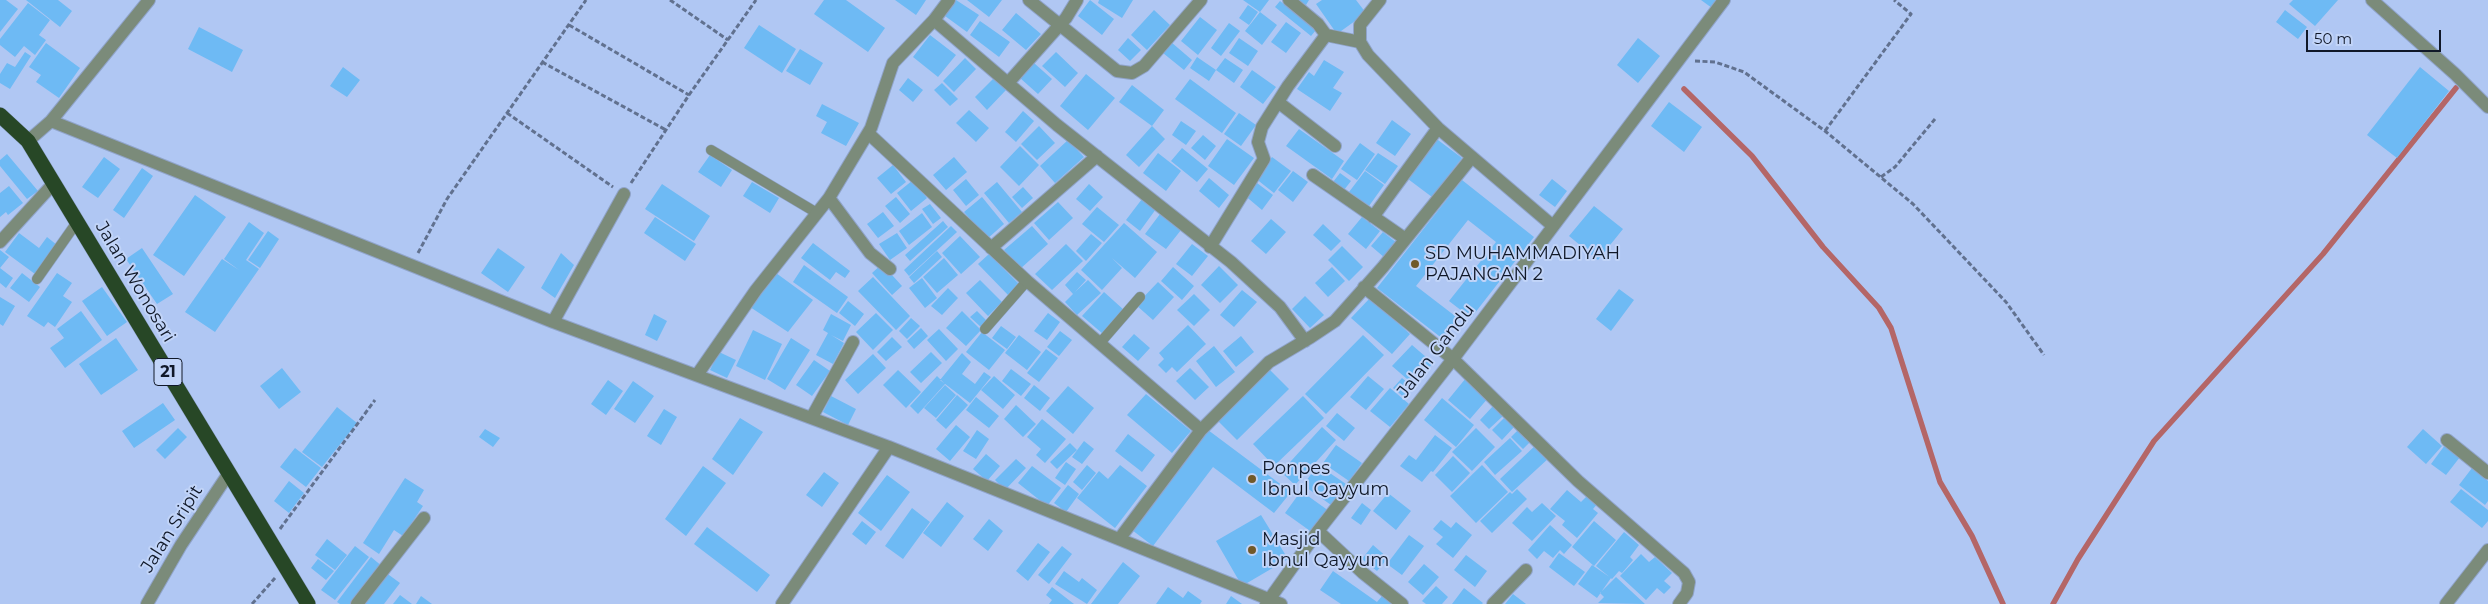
<!DOCTYPE html>
<html>
<head>
<meta charset="utf-8">
<style>
	body { margin:0 }
	#map { position:relative; width:2488px; height:604px; overflow:hidden; background:#b0c7f3; font-family:Montserrat,sans-serif }
	canvas { display:block }
	.scale { position:absolute; left:2306px; top:30px; width:135px; height:22px; box-sizing:border-box; border:2px solid #101828; border-top:0; padding-left:6px; font-size:15px; line-height:18px; white-space:nowrap; color:#101828; -webkit-text-stroke:4px #c1d4f8; paint-order:stroke }
</style>
</head>
<body>
<div id="map">
<canvas width="2488" height="604"></canvas>
<div class="scale">50 m</div>
</div>
<script>
const ctx = document.querySelector('canvas').getContext('2d');
ctx.lineJoin = 'round';
const shape = rows => new Path2D(rows.map(r => 'M' + r).join(''));
function strokePath(path, color, width, dash) { ctx.strokeStyle = color; ctx.lineWidth = width; ctx.lineCap = dash ? 'butt' : 'round'; ctx.setLineDash(dash || []); ctx.stroke(path); }
function fill(path, color) { ctx.fillStyle = color; ctx.fill(path, 'evenodd'); }
function drawText(font, color, halo, rows, align = 'center') {
  ctx.font = font + ' Montserrat,sans-serif'; ctx.lineWidth = 4; ctx.setLineDash([]); ctx.textBaseline = 'middle'; ctx.strokeStyle = halo; ctx.fillStyle = color; for (const [text, x, y, turn = 0] of rows) {
    ctx.save(); ctx.translate(x, y); ctx.rotate((+turn || 0) * Math.PI / 180); ctx.textAlign = isNaN(turn) ? turn : align; if (halo) ctx.strokeText(text, 0, 0); ctx.fillText(text, 0, 0); ctx.restore();
  }
}
const stream = shape([
	[1684,89,1752,156,1823,247,1879,308,1891,328,1940,482,1972,536,2003,604],
	[2053,604,2078,559,2154,441,2323,254,2456,88]
]);
const building = shape([
	[0,0,6,0,18,9,0,32],
	[26,0,58,0,72,11,60,27],
	[824,0,846,0,885,28,868,52,814,14],
	[895,0,926,0,916,15],
	[956,0,979,15,967,32,945,16],
	[967,0,1002,0,989,17],
	[1090,0,1114,19,1102,35,1078,16],
	[1099,0,1133,0,1122,18,1098,3],
	[1243,0,1269,0,1260,12],
	[1298,0,1309,0,1306,5],
	[1322,0,1356,0,1366,13,1337,34,1316,4],
	[1701,0,1718,0,1712,8],
	[2293,0,2338,0,2315,26,2289,4],
	[1280,1,1316,30,1311,36,1275,7],
	[28,3,50,20,39,35,46,40,35,55,24,46,15,57,0,45,0,39],
	[1248,5,1258,12,1249,25,1239,18],
	[1154,10,1170,25,1147,50,1131,35],
	[2285,10,2307,27,2298,39,2276,22],
	[1260,12,1277,25,1262,45,1245,31],
	[1016,13,1041,34,1026,50,1002,30],
	[1200,17,1217,30,1198,55,1181,41],
	[980,21,1010,42,999,57,970,35],
	[1286,22,1301,33,1286,53,1271,42],
	[1229,23,1240,31,1221,56,1211,48],
	[759,25,796,49,782,73,744,48],
	[199,27,243,50,232,72,188,49],
	[930,35,956,55,938,77,913,57],
	[1128,38,1141,50,1130,61,1118,50],
	[1239,38,1258,51,1248,66,1229,53],
	[1638,38,1660,56,1638,83,1617,65],
	[1171,42,1192,60,1184,70,1163,53],
	[46,43,80,68,59,98,36,82,41,75,29,67],
	[800,49,823,63,810,85,786,71],
	[25,52,31,56,10,89,0,83,0,74,7,63,15,67],
	[1056,52,1078,73,1065,87,1042,66],
	[1197,57,1216,70,1209,81,1190,68],
	[965,58,976,69,954,92,943,81],
	[1225,58,1243,70,1234,83,1216,70],
	[1324,60,1344,72,1333,88,1342,93,1330,111,1297,89,1309,72,1314,76],
	[1034,63,1052,79,1038,94,1020,78],
	[343,67,360,80,347,97,330,86],
	[2420,67,2449,91,2397,158,2367,135],
	[1252,70,1276,87,1263,104,1240,87],
	[1086,74,1115,98,1088,130,1060,106],
	[908,78,923,90,913,102,899,90],
	[994,78,1006,90,987,110,975,97],
	[1190,79,1236,113,1222,133,1175,99],
	[942,83,958,99,950,106,934,90],
	[1132,85,1164,110,1152,126,1119,102],
	[1669,102,1702,127,1684,152,1651,126],
	[822,104,859,123,846,146,821,133,827,122,816,116],
	[969,110,989,128,976,142,956,123],
	[1023,111,1034,121,1016,142,1005,132],
	[1239,113,1256,125,1241,146,1224,134],
	[1392,120,1411,134,1395,156,1376,143],
	[1181,121,1196,131,1186,145,1172,135],
	[1039,126,1055,143,1037,160,1021,144],
	[1152,126,1165,139,1139,167,1126,155],
	[1299,129,1344,161,1332,179,1286,146],
	[1203,135,1216,146,1205,160,1191,148],
	[1434,137,1462,158,1432,197,1404,176],
	[1227,139,1254,158,1234,185,1208,166],
	[1068,140,1084,157,1055,183,1040,166],
	[1360,143,1375,154,1357,180,1341,169],
	[1020,146,1039,165,1019,186,1000,167],
	[1182,148,1208,169,1197,182,1171,161],
	[1158,153,1181,171,1166,191,1143,173],
	[1378,153,1398,166,1385,184,1365,170],
	[7,154,38,191,27,199,0,166,0,160],
	[710,155,732,170,721,187,698,172],
	[104,157,120,169,98,198,82,187],
	[954,157,967,172,946,190,933,175],
	[1272,157,1291,171,1274,193,1255,178],
	[893,165,906,182,891,194,877,178],
	[142,168,153,176,124,218,113,210],
	[1293,171,1308,182,1293,202,1278,190],
	[1365,171,1384,185,1369,206,1349,192],
	[1340,173,1351,181,1344,190,1333,182],
	[1209,178,1229,195,1219,208,1199,191],
	[966,179,979,195,966,206,953,190],
	[1552,179,1567,191,1555,207,1539,195],
	[913,180,927,198,911,211,897,193],
	[1253,180,1273,195,1262,210,1243,194],
	[1462,180,1534,237,1471,318,1449,301,1496,242,1468,220,1416,286,1459,319,1443,339,1377,288],
	[752,182,779,198,770,213,743,196],
	[997,182,1022,212,1009,223,984,193],
	[662,184,710,216,694,241,645,209],
	[1089,184,1103,197,1090,211,1076,199],
	[9,186,23,203,8,215,6,212,0,217,0,193],
	[1023,187,1033,198,1022,208,1012,197],
	[195,195,226,217,184,276,153,255],
	[896,197,910,214,900,223,885,206],
	[982,197,1004,224,987,239,964,212],
	[1142,199,1156,209,1140,231,1126,220],
	[1058,202,1073,218,1049,240,1034,223],
	[930,204,941,218,933,224,922,209],
	[1594,206,1623,229,1598,260,1569,236],
	[1097,207,1119,225,1104,242,1082,224],
	[883,212,894,226,878,238,867,224],
	[922,213,932,227,909,245,899,231],
	[1160,214,1181,230,1166,249,1145,234],
	[655,217,696,244,685,261,644,233],
	[1362,217,1380,231,1366,249,1348,234],
	[1271,219,1286,232,1266,254,1251,241],
	[943,221,948,227,910,261,905,255],
	[249,222,264,233,246,260,259,269,215,332,185,312,222,259,239,270,224,259],
	[1124,223,1157,252,1135,278,1112,258,1122,268,1102,290,1081,270],
	[1323,224,1341,241,1331,251,1313,235],
	[951,226,957,232,909,276,904,270],
	[1032,226,1048,244,1020,269,1004,250],
	[268,231,279,239,260,268,248,260],
	[1383,232,1397,243,1385,258,1371,246],
	[19,233,39,248,47,237,57,245,35,274,5,252],
	[897,233,907,248,890,260,879,244],
	[1091,234,1102,243,1086,261,1076,251],
	[960,236,980,257,961,274,942,253],
	[813,243,850,271,845,278,836,272,830,280,801,258],
	[1066,244,1083,261,1052,290,1035,274],
	[1192,244,1208,256,1192,276,1176,264],
	[1342,246,1363,267,1349,281,1328,260],
	[142,248,173,294,157,304,126,259],
	[498,248,525,267,508,292,481,273],
	[0,250,9,257,0,268,13,278,6,288,0,283],
	[937,251,942,257,914,283,909,277],
	[561,253,574,265,555,298,541,288],
	[989,254,1019,284,1008,295,978,264],
	[944,258,958,275,937,293,923,277],
	[882,264,902,286,892,295,872,273],
	[804,265,848,297,837,313,793,282],
	[1219,266,1238,285,1220,303,1201,285],
	[1173,267,1194,286,1182,300,1161,281],
	[1332,267,1345,281,1328,297,1315,283],
	[1077,272,1086,280,1075,292,1088,280,1101,293,1077,315,1065,302,1073,294,1065,285],
	[22,273,40,287,29,302,10,288],
	[57,273,72,283,63,296,72,302,55,327,48,322,44,327,27,316],
	[776,273,813,300,788,332,750,307],
	[873,277,910,316,896,330,858,291],
	[922,278,937,298,925,308,909,288],
	[980,280,1002,302,988,316,966,293],
	[1158,282,1174,297,1153,320,1136,305],
	[102,287,127,322,107,336,82,301],
	[948,288,958,298,942,315,931,306],
	[1619,289,1634,300,1611,331,1596,319],
	[1242,290,1257,302,1234,327,1220,315],
	[1104,292,1124,310,1103,334,1082,316],
	[1194,294,1210,310,1194,326,1177,310],
	[1305,296,1324,315,1310,328,1292,309],
	[0,297,15,306,3,326,0,324],
	[1370,298,1410,334,1392,354,1351,318],
	[848,301,864,314,855,326,839,313],
	[81,311,102,340,65,368,50,348,64,338,57,329],
	[962,311,981,330,966,346,946,328],
	[977,311,988,322,982,328,970,317],
	[876,313,893,330,873,350,856,332],
	[1048,313,1060,322,1047,340,1034,331],
	[654,314,667,321,657,341,645,335],
	[831,314,851,325,843,341,831,335,844,343,833,364,816,355,828,333,823,330],
	[911,318,920,326,907,339,899,331],
	[1188,325,1206,344,1177,372,1172,367,1166,373,1158,365,1164,359,1159,353],
	[1001,326,1016,337,1007,349,992,338],
	[921,328,928,336,914,349,907,341],
	[939,329,958,349,946,361,927,340],
	[753,330,782,344,765,380,736,366],
	[1060,331,1072,340,1059,356,1047,347],
	[982,332,1005,350,989,370,966,352],
	[1134,334,1150,348,1138,361,1122,347],
	[1019,335,1041,352,1027,370,1005,353],
	[1363,335,1384,355,1326,414,1305,394],
	[1241,336,1254,352,1236,367,1223,351],
	[892,337,902,347,886,361,877,352],
	[116,338,138,370,101,395,79,364],
	[791,338,810,350,785,390,767,379],
	[1412,345,1433,363,1414,385,1392,366],
	[1214,346,1235,372,1216,387,1196,361],
	[1046,349,1058,358,1039,382,1027,373],
	[719,352,736,360,727,378,710,370],
	[931,352,942,363,921,383,910,372],
	[962,353,971,362,962,374,975,384,984,372,991,377,970,403,940,380],
	[873,354,886,368,858,394,845,380],
	[814,360,830,371,812,396,796,385],
	[282,368,301,392,279,409,260,386],
	[1190,368,1209,387,1195,400,1176,381],
	[1268,368,1289,389,1237,440,1216,419],
	[1011,369,1031,384,1021,396,1002,381],
	[898,370,921,392,906,408,883,385],
	[937,376,945,384,918,414,910,406],
	[994,376,1015,395,1003,409,981,390],
	[1368,376,1384,389,1366,410,1350,397],
	[1402,378,1414,388,1405,398,1393,388],
	[1466,378,1489,397,1470,419,1448,400],
	[608,380,623,391,606,415,591,404],
	[633,381,654,396,635,423,614,409],
	[945,385,956,395,936,418,924,408],
	[1034,385,1050,398,1040,411,1024,398],
	[1068,386,1094,408,1073,434,1046,411],
	[1390,388,1409,404,1390,427,1370,411],
	[1146,394,1191,431,1172,453,1127,415],
	[957,395,968,405,946,429,936,420],
	[831,396,856,409,848,425,823,412],
	[1303,396,1324,418,1274,466,1253,444],
	[976,397,999,416,989,428,966,410],
	[1442,398,1474,425,1456,447,1424,420],
	[163,403,175,420,134,448,122,431],
	[1016,405,1036,424,1023,437,1004,419],
	[1493,406,1503,416,1489,429,1480,420],
	[337,407,357,423,322,467,302,452],
	[664,409,677,417,661,445,647,436],
	[1337,413,1355,428,1344,441,1326,426],
	[1505,417,1515,426,1502,440,1492,430],
	[740,418,763,432,733,475,712,459],
	[1042,419,1066,439,1045,463,1036,455,1041,449,1027,437],
	[956,425,970,437,950,461,936,449],
	[1322,427,1336,440,1295,485,1281,472],
	[1521,427,1533,439,1523,449,1511,437],
	[178,428,187,437,165,459,156,450],
	[1476,428,1495,447,1472,471,1452,452],
	[485,429,500,438,493,447,479,437],
	[2423,429,2442,446,2426,464,2407,447],
	[977,430,989,439,976,459,963,451],
	[1208,430,1291,492,1274,513,1213,467,1153,546,1132,530],
	[1128,434,1155,455,1142,472,1115,451],
	[1435,435,1452,448,1433,472,1431,471,1422,482,1400,466,1409,455,1416,460],
	[1510,438,1522,451,1495,475,1484,462],
	[1084,441,1094,449,1082,464,1072,457],
	[1070,443,1077,450,1057,469,1050,462],
	[1538,443,1550,457,1512,492,1500,479],
	[1336,445,1362,463,1349,481,1323,463],
	[2445,445,2460,457,2446,475,2431,464],
	[295,448,321,468,306,487,280,467],
	[986,454,1000,466,987,481,973,469],
	[1453,456,1470,473,1452,492,1435,475],
	[1016,459,1026,468,1005,490,995,480],
	[1066,462,1076,469,1065,485,1055,478],
	[1087,465,1096,473,1082,490,1073,482],
	[1120,465,1147,486,1115,528,1077,498,1099,471,1108,479],
	[1318,465,1346,484,1331,505,1303,485],
	[1482,465,1508,492,1476,523,1450,496],
	[703,466,726,483,686,536,665,519],
	[1032,466,1061,488,1047,506,1018,483],
	[2472,468,2488,481,2488,501,2485,505,2459,485],
	[824,472,839,483,822,507,806,495],
	[887,475,910,492,881,531,858,513],
	[405,478,424,490,417,502,423,506,403,536,394,530,379,554,363,543],
	[289,481,304,493,289,513,274,501],
	[1068,485,1079,494,1066,512,1054,503],
	[1517,489,1527,499,1492,533,1480,521,1510,492,1512,494],
	[2461,489,2488,510,2488,521,2482,528,2450,502],
	[1567,490,1581,502,1589,494,1599,502,1593,509,1598,513,1577,538,1562,525,1565,521,1550,509],
	[1301,491,1329,511,1313,533,1285,513],
	[1388,493,1411,511,1396,530,1373,511],
	[947,502,964,516,941,547,923,533],
	[1362,503,1371,510,1361,525,1351,518],
	[1542,503,1556,516,1532,541,1512,523,1527,507,1532,512],
	[912,508,930,522,903,559,885,546],
	[1261,515,1288,559,1242,586,1216,541],
	[989,519,1003,531,988,551,973,539],
	[1441,520,1451,528,1456,522,1472,535,1453,558,1436,544,1443,537,1433,529],
	[862,521,876,532,866,545,852,534],
	[1594,521,1616,540,1594,566,1572,547],
	[1550,525,1572,545,1564,554,1560,550,1553,558,1544,551,1537,559,1528,550],
	[707,527,770,575,757,592,694,544],
	[1624,532,1639,545,1630,557,1633,560,1622,573,1619,571,1612,579,1596,566],
	[1409,535,1424,546,1402,575,1387,564],
	[327,539,347,555,335,570,315,555],
	[1038,543,1050,552,1028,581,1016,571],
	[1373,545,1388,558,1377,571,1362,559],
	[355,546,369,557,335,600,321,590],
	[1062,546,1072,554,1049,584,1038,575],
	[1559,553,1585,572,1574,586,1549,567],
	[1641,554,1649,562,1655,557,1672,573,1664,581,1671,587,1664,594,1657,588,1646,600,1620,576],
	[1466,555,1487,571,1475,587,1454,570],
	[371,557,383,567,354,604,340,604,337,602],
	[318,559,334,571,326,580,311,568],
	[1123,562,1140,576,1118,604,1091,604],
	[1424,564,1439,577,1423,595,1408,582],
	[1592,565,1611,578,1597,598,1578,584],
	[1064,571,1079,582,1082,578,1097,590,1087,604,1055,584],
	[1333,571,1377,602,1382,596,1393,604,1341,604,1320,590],
	[385,572,400,583,384,604,361,604],
	[1616,577,1631,591,1645,604,1598,603,1604,597,1600,593],
	[1436,586,1448,597,1442,604,1426,604,1422,601],
	[1052,587,1074,604,1049,604,1052,600,1046,595],
	[1168,587,1183,598,1188,591,1202,601,1200,604,1156,604],
	[1464,588,1483,603,1482,604,1452,604],
	[1513,594,1526,604,1505,604],
	[400,595,412,604,393,604],
	[421,596,432,604,416,604],
	[1231,596,1242,604,1226,604]
]);
const path = shape([
	[670,0,728,40],
	[569,25,689,95],
	[1695,61,1715,62,1744,72,1825,131,1913,204,2006,302,2044,355],
	[542,62,666,130],
	[507,113,613,187],
	[1825,131,1911,14,1894,0],
	[1881,177,1895,167,1935,119],
	[631,183,689,95,756,0],
	[418,253,447,199,586,0],
	[280,529,375,400],
	[252,604,275,578]
]);
const lane = shape([
	[711,150,817,213],
	[37,279,77,222],
	[985,329,1027,281],
	[1100,343,1140,297]
]);
const street = shape([
	[1029,0,1117,71,1132,73,1144,66,1201,0],
	[1289,0,1318,24,1326,35],
	[1380,0,1360,25,1360,42,1368,55,1438,128,1553,226],
	[2372,0,2455,74,2488,107],
	[934,20,1057,125,1231,262,1280,307,1305,341],
	[1008,83,1066,18,1077,0],
	[1278,102,1335,146],
	[51,121,553,322,889,447,1281,604],
	[868,133,1027,281,1201,430],
	[28,141,51,121,149,0],
	[1313,175,1404,238],
	[829,198,870,253,890,269],
	[1373,217,1438,128],
	[0,242,54,183],
	[1210,247,1264,159,1258,142,1262,127,1288,86,1326,35,1360,42],
	[991,248,1097,156],
	[1364,287,1453,359,1578,481,1684,573,1689,582,1687,593,1679,604],
	[553,322,624,194],
	[697,375,756,290,829,198,871,128,893,63,934,20,949,0],
	[812,417,853,342],
	[2447,440,2488,473],
	[1318,531,1363,573,1402,604],
	[1120,538,1201,430,1269,362,1311,337,1335,321,1383,267,1472,157],
	[147,604,181,545,229,473],
	[357,604,424,518],
	[782,604,889,447],
	[1266,604,1318,531,1453,359,1724,0],
	[1493,604,1526,570],
	[2446,604,2488,550]
]);
const highway = shape([
	[0,115,28,141,308,604]
]);
const markers = [
	[1415,264,5,"#715929"],
	[1252,479,5,"#715929"],
	[1252,550,5,"#715929"]
];
const shields = [
	[168,372,28]
];
const shieldNames = [
	["21",168,372]
];
const poiNames = [
	["SD MUHAMMADIYAH",1425,254],
	["PAJANGAN 2",1425,275],
	["Ponpes",1262,469],
	["Ibnul Qayyum",1262,490],
	["Masjid",1262,540],
	["Ibnul Qayyum",1262,561]
];
const streetNames = [
	["Jalan Wonosari",135,282,59],
	["Jalan Gandu",1436,351,-52],
	["Jalan Sripit",172,529,-58]
];
strokePath(stream, '#b46667', 5.5);
fill(building, '#6ebaf4');
strokePath(lane, '#90a4ca', 11);
strokePath(street, '#90a4ca', 14);
strokePath(highway, '#90a4ca', 16);
strokePath(path, '#61718f', 3, [5, 2.5]);
strokePath(lane, '#7b8b7a', 10);
strokePath(street, '#7b8b7a', 12);
strokePath(highway, '#274726', 15);
for (const [x, y, r, color] of markers) { const dot = new Path2D(); dot.arc(x, y, r, 0, 2 * Math.PI); ctx.fillStyle = color; ctx.fill(dot); strokePath(dot, '#c1d4f8', 2); }
for (const [x, y, w] of shields) { const box = new Path2D(); box.roundRect(x - w / 2, y - 13.5, w, 27, 4); ctx.fillStyle = '#c1d4f8'; ctx.fill(box); strokePath(box, '#101828', 1); }
drawText('bold 16px', '#101828', null, shieldNames);
drawText('18px', '#101828', '#c1d4f8', poiNames, 'left');
drawText('18px', '#101828', '#c1d4f8', streetNames);
</script>
</body>
</html>
